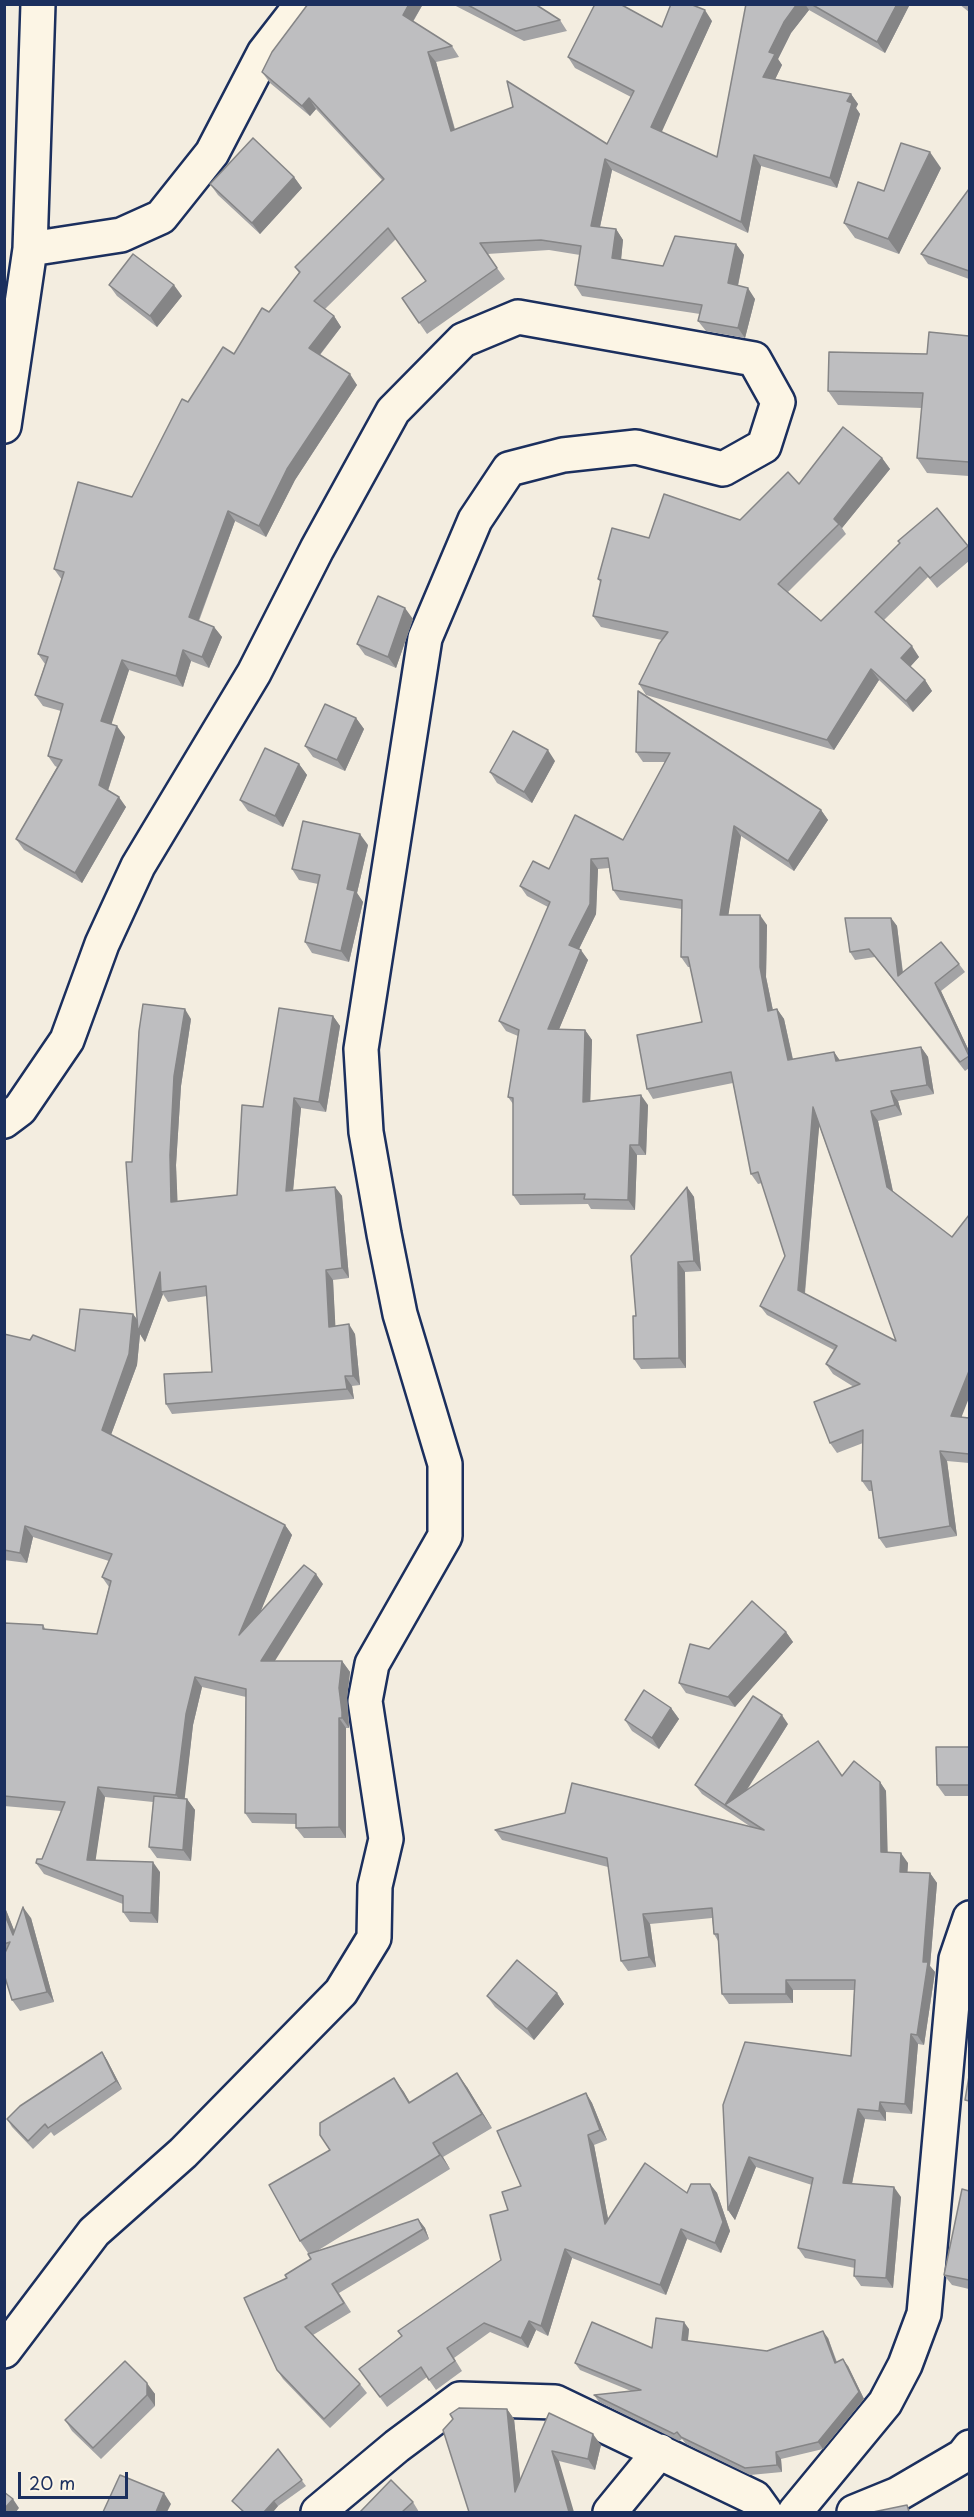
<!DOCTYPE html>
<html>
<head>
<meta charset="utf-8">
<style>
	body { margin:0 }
	#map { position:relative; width:974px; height:2517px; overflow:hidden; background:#f3ede0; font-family:"Playpen Sans",sans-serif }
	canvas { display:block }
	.frame { position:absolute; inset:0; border:6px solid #1b2f5e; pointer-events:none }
	.scale { position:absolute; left:18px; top:2472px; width:110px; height:27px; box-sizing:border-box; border:3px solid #1b2f5e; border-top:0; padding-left:8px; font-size:18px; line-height:21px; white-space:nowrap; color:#1b2f5e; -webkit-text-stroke:4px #fcf5e5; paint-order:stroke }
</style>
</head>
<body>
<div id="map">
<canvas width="974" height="2517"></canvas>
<div class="frame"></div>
<div class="scale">20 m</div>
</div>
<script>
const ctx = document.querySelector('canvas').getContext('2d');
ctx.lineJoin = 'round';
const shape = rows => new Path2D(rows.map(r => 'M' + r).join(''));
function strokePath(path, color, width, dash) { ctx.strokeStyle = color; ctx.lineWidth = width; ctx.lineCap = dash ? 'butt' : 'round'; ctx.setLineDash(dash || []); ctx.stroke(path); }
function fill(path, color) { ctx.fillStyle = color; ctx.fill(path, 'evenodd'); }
const minor = shape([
	[30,249,121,235,161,217,212,153,264,53,302,4],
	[4,426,30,249,38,4],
	[4,1121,20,1109,67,1040,102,944,138,866,254,673,317,549,393,411,463,340,518,317,754,359,778,402,764,446,723,469,636,447,563,455,509,469,475,520,425,638,361,1049,366,1132,384,1234,400,1314,445,1464,445,1536,372,1664,365,1701,386,1839,375,1886,374,1938,341,1992,183,2153,94,2232,4,2351],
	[318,2512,397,2446,460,2399,555,2402,755,2498,765,2512],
	[610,2512,660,2451],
	[795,2512,885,2403,905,2365,924,2314,956,1959,970,1918],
	[854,2512,898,2494,963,2456,970,2447]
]);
const wall = shape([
	[308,4,423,4,413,22,452,46,459,57,436,62,455,129,607,144,631,97,575,68,568,57,662,27,712,21,661,132,717,157,746,4,910,4,885,53,809,10,791,33,778,59,782,65,775,79,851,94,858,104,856,108,860,114,837,188,761,166,748,233,612,170,600,227,616,229,623,240,621,260,663,266,736,244,744,255,738,286,755,299,745,338,706,331,698,321,700,314,582,296,575,285,580,255,549,250,487,254,505,279,427,334,402,298,426,281,396,239,325,309,334,316,341,327,320,355,357,385,295,480,266,537,235,521,199,621,214,627,222,637,209,668,191,661,183,687,129,670,111,724,125,737,108,791,126,807,82,883,24,850,16,839,57,767,55,766,48,756,61,711,43,706,35,695,45,664,38,654,62,580,54,569,132,497,188,402,234,354,269,312,299,273,295,267,382,180,316,109,310,116,270,83,262,72],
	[452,4,535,4,560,20,567,31,524,41],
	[959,4,969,4,969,12],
	[941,168,899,254,855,238,844,223,884,191],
	[294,177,302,188,260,234,218,195,210,184],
	[969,189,969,279,928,264,921,254],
	[109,285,182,296,157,327,117,296],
	[969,336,969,476,927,473,917,458,922,408,838,405,828,391,927,354],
	[882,458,890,469,842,528,846,534,788,592,821,621,937,508,969,548,969,561,937,588,928,577,884,620,919,657,910,667,925,680,932,691,913,712,879,680,834,750,646,695,639,684,662,640,601,627,593,616,601,583,598,579,649,538,740,520,799,484],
	[413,619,396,668,365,655,357,644],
	[638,691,821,810,828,820,794,871,741,836,728,915,767,925,766,977,773,1010,777,1009,784,1019,793,1059,834,1052,840,1061,921,1047,928,1057,934,1094,898,1101,902,1115,878,1121,893,1191,962,1417,969,1418,969,1463,947,1461,957,1536,886,1548,879,1538,873,1491,869,1491,862,1481,863,1443,837,1453,830,1443,854,1387,833,1374,826,1364,834,1350,767,1315,760,1306,785,1256,762,1183,758,1184,751,1174,733,1083,653,1099,647,1089,702,1022,690,967,688,967,681,957,682,909,620,900,613,890,609,868,598,869,596,914,579,949,588,960,559,1029,585,1030,592,1040,590,1101,648,1105,646,1155,637,1155,635,1210,591,1209,588,1204,520,1205,513,1195,513,1104,508,1097,518,1036,506,1031,499,1021,548,907,527,896,520,886,549,869,623,840,665,762,643,762,636,752],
	[819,1125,896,1341,805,1294],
	[356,718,364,729,345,771,313,757,305,746],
	[555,761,532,803,497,783,490,772],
	[299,764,307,775,283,827,248,811,240,800],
	[368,845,357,893,363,902,349,962,312,953,305,942,318,884,299,880,292,869],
	[891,918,897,926,903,972,959,964,965,972,941,991,969,1051,969,1068,965,1071,875,957,855,960,850,952],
	[333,1016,340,1026,326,1112,301,1108,293,1191,335,1187,342,1196,349,1278,333,1280,335,1326,355,1334,360,1385,352,1386,354,1399,172,1414,166,1404,212,1372,207,1296,168,1302,163,1294,145,1342,140,1334,137,1365,111,1435,285,1525,292,1535,260,1612,323,1584,274,1661,342,1661,350,1672,347,1698,349,1722,349,1728,346,1728,346,1838,304,1838,296,1828,296,1824,252,1823,245,1813,246,1697,202,1687,193,1725,184,1799,187,1799,195,1810,191,1861,157,1858,149,1847,153,1802,105,1797,95,1860,160,1872,158,1923,130,1922,123,1912,123,1904,44,1874,36,1863,42,1859,61,1811,4,1806,4,1623,43,1625,46,1630,97,1634,109,1587,102,1577,109,1561,33,1537,27,1563,4,1560,4,1334,75,1351,133,1314,137,1319,132,1162,191,1019,181,1086,176,1165,177,1201,237,1195,263,1107],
	[687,1187,694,1197,701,1271,685,1272,686,1368,641,1369,634,1359],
	[786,1632,793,1642,735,1707,686,1693,679,1683,709,1649],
	[671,1708,679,1719,659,1749,632,1731,625,1720],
	[788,1724,747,1790,842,1776,880,1782,886,1791,887,1852,908,1863,907,1872,930,1873,937,1883,930,1966,935,1972,924,2045,918,2044,912,2114,886,2112,886,2121,865,2119,852,2184,901,2197,893,2288,861,2286,854,2276,855,2268,805,2258,798,2248,812,2185,756,2167,735,2220,728,2210,723,2105,851,2056,854,1990,793,1990,793,2003,729,2004,722,1994,718,1941,714,1934,712,1918,650,1924,656,1967,628,1971,621,1961,608,1867,502,1840,495,1830,751,1827,702,1794,695,1785],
	[969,1747,969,1796,945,1796,937,1785],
	[4,1905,14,1930,31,1918,54,2002,20,2011,12,2000,4,1974],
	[557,1993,564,2004,534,2040,495,2007,487,1996],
	[102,2052,107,2060,122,2089,54,2136,51,2132,33,2149,12,2127,7,2119],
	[394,2078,410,2102,467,2087,492,2128,443,2157,450,2169,317,2251,418,2219,425,2228,429,2239,339,2293,351,2312,313,2335,360,2384,367,2393,330,2428,283,2379,277,2370,287,2278,311,2259,308,2253,300,2241,330,2150],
	[586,2093,592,2103,607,2140,594,2145,608,2219,687,2193,710,2184,717,2193,730,2231,721,2253,687,2239,666,2295,572,2258,548,2336,536,2330,528,2348,490,2332,454,2358,462,2371,436,2390,427,2377,387,2407,359,2369,501,2260,508,2210,521,2186],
	[969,2191,969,2289,952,2285,944,2275],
	[689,2329,688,2341,767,2351,828,2338,837,2362,848,2366,864,2399,823,2449,781,2459,782,2472,750,2475,686,2444,682,2439,679,2441,599,2402,594,2395,631,2391,580,2370,575,2363,652,2348],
	[125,2361,155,2394,155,2406,101,2459,72,2431,65,2420],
	[507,2409,514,2419,520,2481,549,2413,601,2445,595,2470,559,2461,469,2512],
	[278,2449,306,2486,278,2506,273,2512,243,2512,232,2501],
	[413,2502,419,2512,360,2512]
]);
const shadedWall = shape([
	[409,4,423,4,410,26,403,15],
	[797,4,805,4,809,10,791,33,778,59,782,65,771,88,763,77,769,52,784,22],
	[897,4,910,4,885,53,877,42],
	[705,10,712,21,659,138,651,127],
	[428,52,436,62,458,142,451,131],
	[851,94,858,104,856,108,860,114,837,188,830,178,847,101],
	[309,98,316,109,310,116,302,106],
	[930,152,941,168,899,254,888,239],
	[754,155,761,166,748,233,741,222],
	[605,159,612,170,598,236,591,226],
	[294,177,302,188,260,234,252,223],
	[616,229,623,240,620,269,612,258],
	[736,244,744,255,736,294,728,283],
	[174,285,182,296,157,327,150,316],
	[748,288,755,299,745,338,738,328],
	[334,316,341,327,317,358,309,348],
	[350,374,357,385,295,480,266,537,259,526,287,469],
	[882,458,890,469,842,528,834,519],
	[228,511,235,521,196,627,189,617],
	[405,608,413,619,396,668,388,657],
	[214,627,222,637,209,668,202,657],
	[912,646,919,657,908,669,901,658],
	[183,650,191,661,183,687,176,676],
	[122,660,129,670,109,732,101,721],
	[871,669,879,680,834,750,827,740],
	[925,680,932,691,913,712,906,701],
	[356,718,364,729,345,771,337,760],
	[117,726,125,737,106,796,99,785],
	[548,750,555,761,532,803,524,792],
	[299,764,307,775,283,827,275,816],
	[119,797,126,807,82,883,75,873],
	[821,810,828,820,794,871,788,861],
	[734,826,741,836,727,924,720,915],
	[360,834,368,845,357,893,363,902,349,962,341,951,347,889],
	[591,859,598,869,596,914,576,955,569,945],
	[760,915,767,925,766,977,775,1021,768,1011,760,967],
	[891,918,897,926,904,984,898,976],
	[581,950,588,960,555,1039,548,1029],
	[935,983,941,991,969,1051,969,1054],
	[185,1009,191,1019,181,1086,176,1165,178,1211,171,1202,170,1155,174,1076],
	[777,1009,784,1019,795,1070,788,1060],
	[333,1016,340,1026,326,1112,319,1102],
	[585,1030,592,1040,590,1112,583,1102],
	[921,1047,928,1057,934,1094,927,1085],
	[834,1052,841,1062,836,1061],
	[891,1091,898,1101,902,1115,895,1105],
	[641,1095,648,1105,646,1155,639,1145],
	[294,1098,301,1108,292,1201,286,1191],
	[813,1107,820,1117,804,1300,798,1290],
	[871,1111,878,1121,894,1197,887,1187],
	[630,1145,637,1155,635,1210,628,1200],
	[335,1187,342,1196,349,1278,342,1268],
	[687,1187,694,1197,701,1271,694,1261],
	[678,1262,685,1272,686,1368,679,1358],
	[326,1270,333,1280,336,1337,329,1327],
	[160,1272,161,1292,163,1294,145,1342,140,1334,137,1365,109,1440,102,1430,133,1314,140,1324],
	[349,1324,355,1334,360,1385,353,1376],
	[969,1371,969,1398,958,1426,951,1416],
	[345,1376,352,1386,354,1399,347,1389],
	[940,1451,947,1461,957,1536,950,1526],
	[285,1525,292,1535,247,1645,239,1635],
	[25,1526,33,1537,27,1563,20,1553],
	[316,1574,323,1584,268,1672,261,1661],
	[786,1632,793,1642,735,1707,728,1697],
	[342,1661,350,1672,347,1698,349,1728,342,1718,339,1688],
	[195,1677,202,1687,193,1725,184,1805,176,1795,186,1714],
	[671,1708,679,1719,659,1749,652,1738],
	[782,1715,788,1724,734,1810,725,1805],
	[339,1718,346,1728,346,1838,339,1827],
	[880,1782,886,1791,888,1862,881,1852],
	[98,1787,105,1797,94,1871,87,1860],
	[187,1799,195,1810,191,1861,183,1850],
	[901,1853,908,1863,907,1882,900,1872],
	[153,1862,160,1872,158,1923,151,1913],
	[930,1873,937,1883,930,1966,935,1972,924,2045,917,2035],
	[4,1905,20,1945,13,1935,4,1913],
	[23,1907,31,1918,54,2002,47,1992],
	[643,1914,650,1924,656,1967,649,1957],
	[786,1980,793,1990,793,2003,786,1994],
	[557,1993,564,2004,534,2040,527,2029],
	[911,2034,918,2044,912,2114,905,2104],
	[102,2052,107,2060,122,2089,116,2081],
	[457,2073,467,2087,492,2128,482,2114],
	[394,2078,404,2092,418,2117,409,2103],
	[586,2093,592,2103,607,2140,600,2130],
	[880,2102,886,2112,886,2121,879,2111],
	[858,2109,865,2119,850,2193,843,2183],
	[588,2135,594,2145,611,2234,605,2224],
	[433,2143,443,2157,450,2169,440,2155],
	[749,2157,756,2167,735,2220,728,2210],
	[710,2184,717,2193,730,2231,721,2253,715,2243],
	[894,2187,901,2197,893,2288,886,2278],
	[418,2219,425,2228,429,2239,423,2229],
	[681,2229,687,2239,666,2295,660,2285],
	[565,2249,572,2258,548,2336,541,2326],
	[529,2321,536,2330,528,2348,521,2338],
	[684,2322,689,2329,687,2347,682,2340],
	[823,2331,828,2338,839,2370,835,2363],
	[843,2359,848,2366,864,2399,823,2449,818,2442],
	[147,2383,155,2394,155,2406,147,2395],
	[507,2409,514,2419,523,2503,515,2492],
	[593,2434,601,2445,595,2470,588,2459],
	[552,2451,559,2461,574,2512,569,2512],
	[776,2452,781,2459,782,2472,777,2465],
	[164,2493,171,2504,167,2512,156,2512],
	[13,2499,19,2508,16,2512,4,2512,4,2509],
	[274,2501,278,2506,273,2512,264,2512]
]);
const building = shape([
	[308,4,409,4,403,15,452,46,428,52,451,131,513,107,507,81,607,144,634,91,568,57,595,4,620,4,662,27,671,4,690,4,705,10,651,127,717,157,746,4,797,4,784,22,769,52,775,54,763,77,851,94,847,101,852,103,830,178,754,155,741,222,605,159,591,226,616,229,612,258,663,266,675,236,736,244,728,283,748,288,738,328,698,321,702,305,575,285,581,246,541,240,480,243,497,268,419,323,402,298,426,281,388,228,314,301,334,316,309,348,350,374,287,469,259,526,228,511,189,617,214,627,202,657,183,650,176,676,122,660,101,721,117,726,99,785,119,797,75,873,16,839,62,760,48,756,63,704,35,695,48,657,38,654,64,572,54,569,78,482,132,497,182,399,188,402,223,347,234,354,262,308,269,312,300,272,295,267,384,179,309,98,302,106,262,72,272,52,308,4],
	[466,4,535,4,560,20,516,31,466,4],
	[811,4,897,4,877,42,811,4],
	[253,138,294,177,252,223,210,184,253,138],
	[901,143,930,152,888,239,844,223,858,182,884,191,901,143],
	[969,189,969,271,921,254,969,189],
	[133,254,174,285,150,316,109,285,133,254],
	[929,332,969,336,969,462,917,458,923,393,828,391,829,352,927,354,929,332],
	[843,427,882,458,834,519,839,524,778,584,821,621,900,543,898,541,937,508,968,546,930,578,920,567,875,612,912,646,901,658,925,680,906,701,871,669,827,740,639,684,659,644,668,632,593,616,601,580,598,579,612,528,649,538,664,494,740,520,788,472,799,484,843,427],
	[378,596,405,608,388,657,357,644,378,596],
	[638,691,821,810,788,861,734,826,720,915,760,915,760,967,768,1011,777,1009,788,1060,834,1052,836,1061,921,1047,927,1085,891,1091,895,1105,871,1111,887,1187,952,1237,969,1215,969,1371,951,1416,969,1418,969,1454,940,1451,950,1526,879,1538,871,1481,862,1481,863,1430,830,1443,814,1402,860,1384,826,1364,837,1346,760,1306,785,1256,758,1172,751,1174,731,1072,647,1089,637,1035,702,1022,688,957,681,957,682,900,613,890,608,858,591,859,590,904,569,945,581,950,548,1029,585,1030,583,1102,641,1095,639,1145,630,1145,628,1200,584,1199,585,1194,513,1195,513,1098,508,1097,519,1030,499,1021,550,902,520,886,533,861,549,869,575,815,623,840,670,753,636,752,638,691],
	[813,1107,896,1341,798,1290,813,1107],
	[325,704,356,718,337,760,305,746,325,704],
	[513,731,548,750,524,792,490,772,513,731],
	[265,748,299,764,275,816,240,800,265,748],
	[303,821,360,834,347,889,355,891,341,951,305,942,320,875,292,869,303,821],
	[845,918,891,918,898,976,941,942,959,964,935,983,969,1056,960,1062,869,949,850,952,845,918],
	[143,1004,185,1009,174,1076,170,1155,171,1202,237,1195,242,1105,263,1107,279,1008,333,1016,319,1102,294,1098,286,1191,335,1187,342,1268,326,1270,329,1327,349,1324,353,1376,345,1376,347,1389,166,1404,164,1374,212,1372,206,1286,161,1292,160,1272,138,1332,126,1162,132,1162,139,1031,143,1004],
	[687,1187,694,1261,678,1262,679,1358,634,1359,633,1316,636,1316,631,1256,687,1187],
	[80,1309,133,1314,129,1354,102,1430,285,1525,239,1635,304,1565,316,1574,261,1661,342,1661,339,1688,342,1712,342,1718,339,1718,339,1827,296,1828,296,1814,245,1813,246,1689,195,1677,186,1714,176,1795,98,1787,87,1860,153,1862,151,1913,123,1912,123,1896,36,1863,37,1859,42,1859,65,1802,4,1796,4,1623,43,1625,43,1629,97,1634,111,1581,102,1577,112,1554,25,1526,20,1553,4,1550,4,1334,30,1340,33,1335,75,1351,80,1309],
	[752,1601,786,1632,728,1697,679,1683,690,1644,709,1649,752,1601],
	[644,1690,671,1708,652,1738,625,1720,644,1690],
	[753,1696,782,1715,725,1805,695,1785,753,1696],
	[818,1741,842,1776,854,1761,880,1782,881,1852,901,1853,900,1872,930,1873,923,1962,928,1962,917,2035,911,2034,905,2104,880,2102,879,2111,858,2109,843,2183,894,2187,886,2278,854,2276,855,2260,798,2248,813,2178,749,2157,728,2210,723,2105,745,2042,851,2056,855,1980,786,1980,786,1994,722,1994,718,1934,714,1934,712,1908,643,1914,649,1957,621,1961,607,1858,495,1830,565,1813,572,1783,764,1830,725,1805,818,1741],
	[936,1747,969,1747,969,1785,937,1785,936,1747],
	[154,1796,187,1799,183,1850,149,1847,154,1796],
	[23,1907,47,1992,12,2000,4,1974,4,1955,10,1942,4,1944,4,1913,13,1935,23,1907],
	[517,1960,557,1993,527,2029,487,1996,517,1960],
	[102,2052,116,2081,48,2128,45,2124,28,2141,7,2119,20,2106,102,2052],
	[457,2073,482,2114,433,2143,440,2155,300,2241,269,2185,330,2150,320,2135,320,2123,394,2078,409,2103,457,2073],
	[969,2076,969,2101,965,2100,969,2076],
	[586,2093,600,2130,588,2135,605,2224,645,2163,687,2193,691,2184,710,2184,723,2222,715,2243,681,2229,660,2285,565,2249,541,2326,529,2321,521,2338,484,2323,447,2348,455,2361,429,2380,421,2367,380,2397,359,2369,402,2336,398,2331,501,2260,490,2215,508,2210,502,2192,521,2186,497,2131,586,2093],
	[962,2189,969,2191,969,2280,944,2275,962,2189],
	[418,2219,423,2229,332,2284,344,2303,305,2327,360,2384,324,2419,277,2370,244,2298,287,2278,285,2275,311,2259,308,2254,418,2219],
	[656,2318,684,2322,682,2340,767,2351,823,2331,835,2363,843,2359,859,2392,818,2442,776,2452,777,2465,745,2468,681,2437,677,2432,674,2434,594,2395,641,2390,575,2363,592,2322,652,2348,656,2318],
	[125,2361,147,2383,147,2395,93,2448,65,2420,125,2361],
	[459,2408,507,2409,515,2492,549,2413,593,2434,588,2459,552,2451,569,2512,469,2512,443,2430,453,2419,450,2414,459,2408],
	[278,2449,302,2480,274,2501,264,2512,244,2512,232,2501,278,2449],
	[120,2475,164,2493,156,2512,103,2512,120,2475],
	[391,2480,413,2502,402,2512,360,2512,391,2480],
	[4,2492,13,2499,4,2509,4,2492],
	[907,2505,909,2512,873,2512,907,2505]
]);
strokePath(minor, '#1b2f5e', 38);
strokePath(minor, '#fcf5e5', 33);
fill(wall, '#a3a3a5');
fill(shadedWall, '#858586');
fill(building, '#bebec0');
strokePath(building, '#858586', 1.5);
</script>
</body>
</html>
